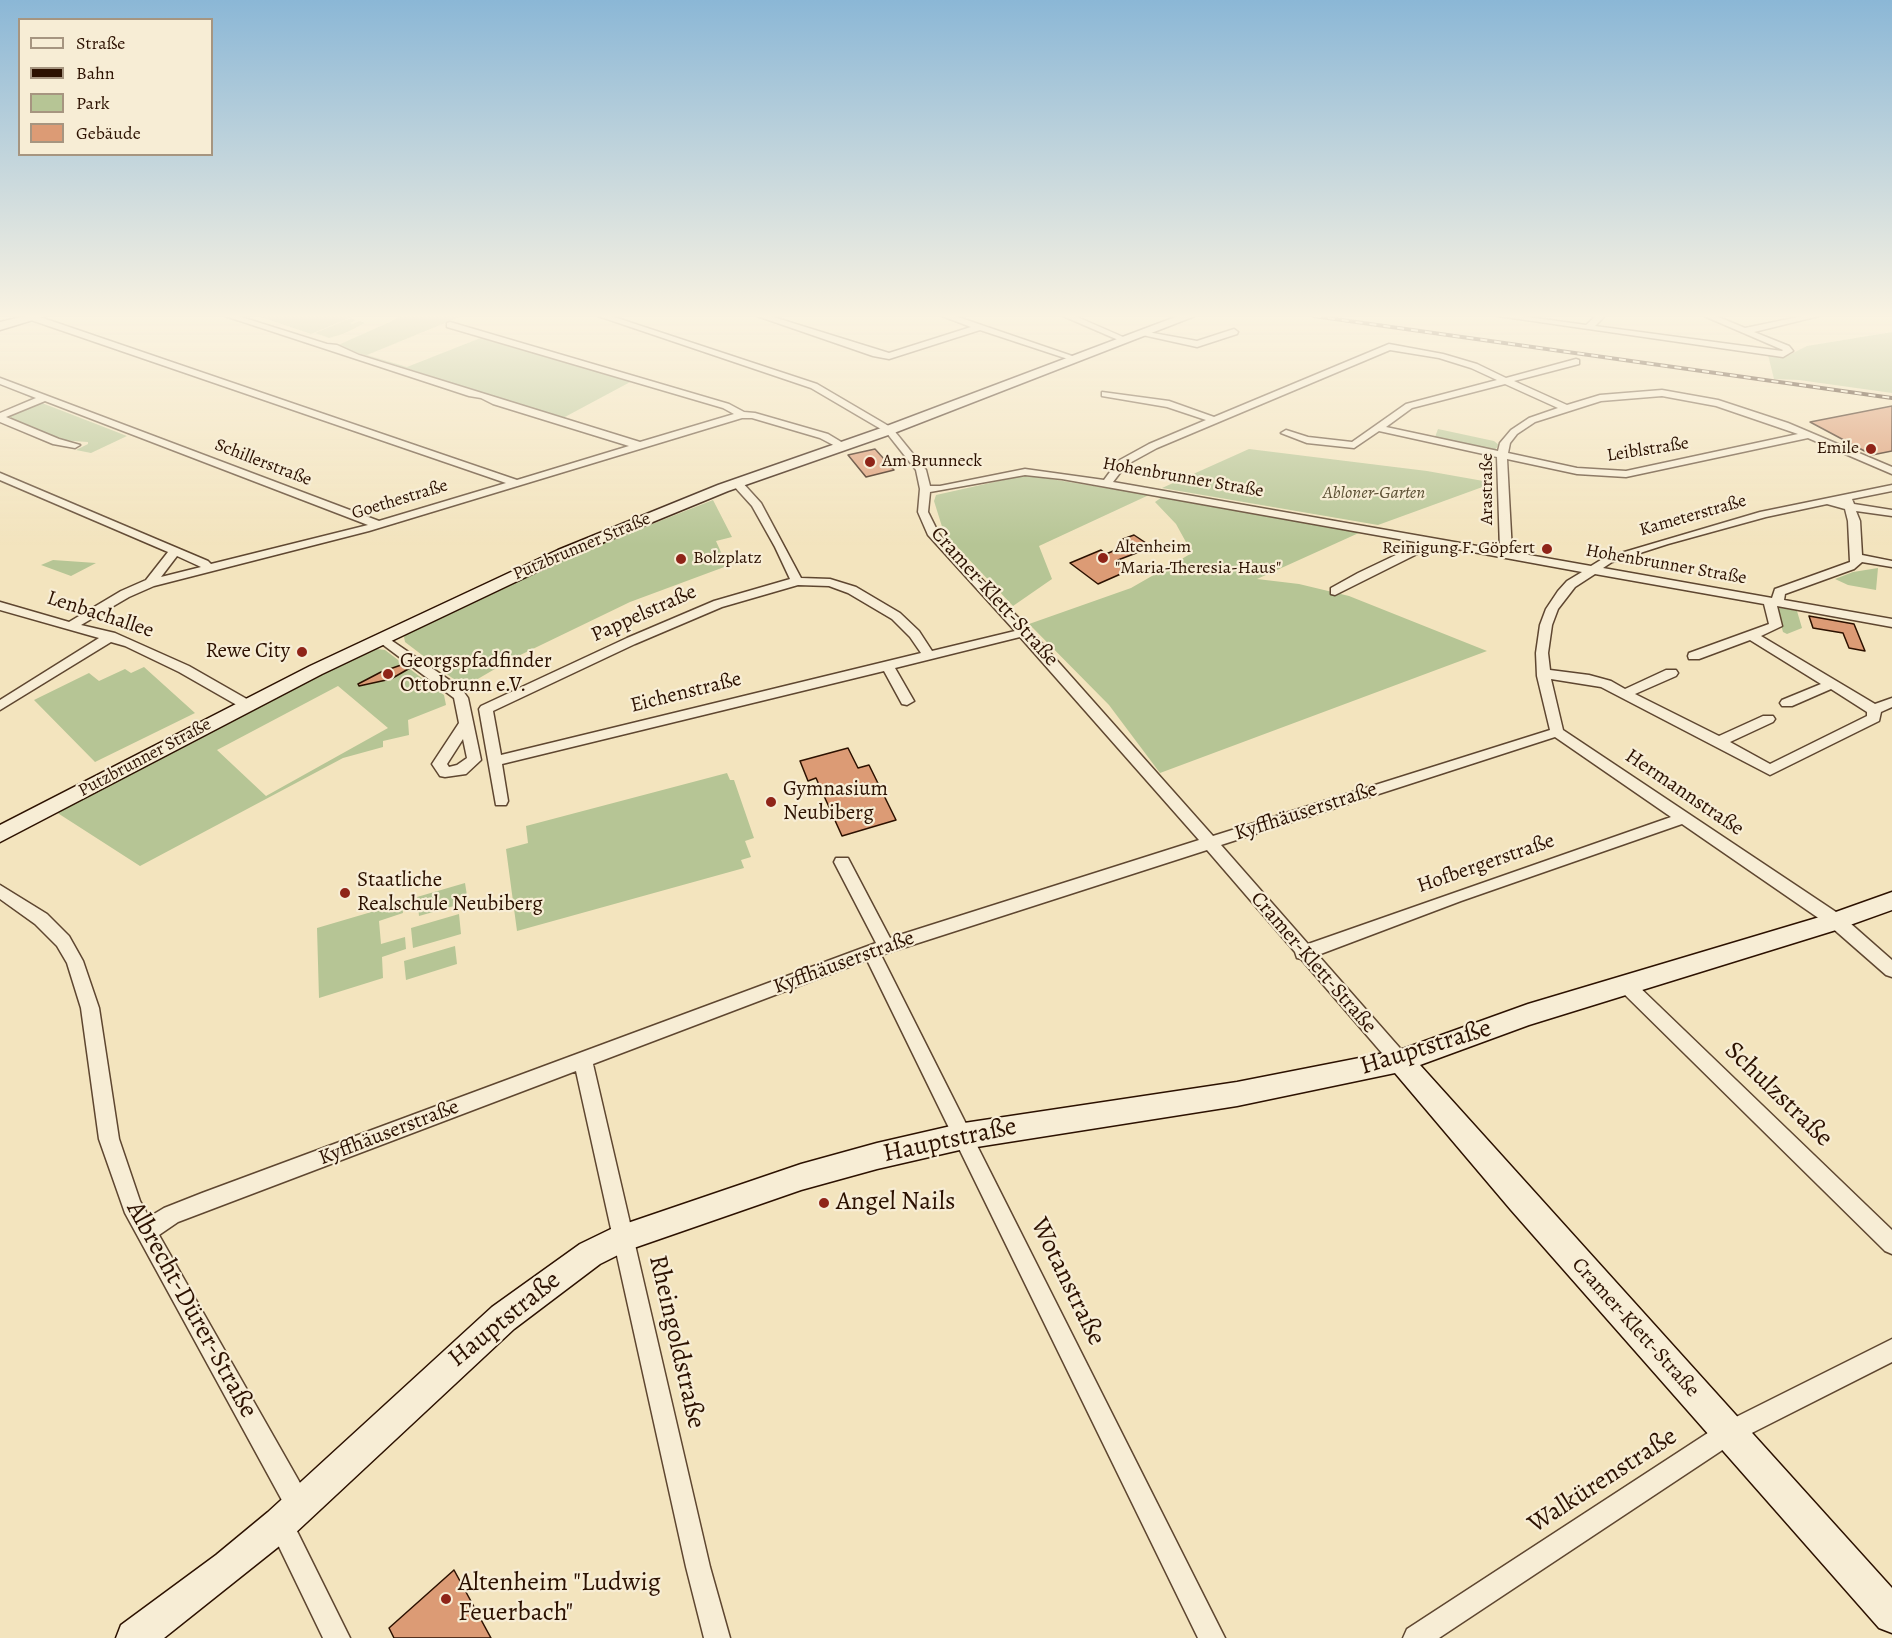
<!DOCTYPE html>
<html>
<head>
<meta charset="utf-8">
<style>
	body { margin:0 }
	#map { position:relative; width:1892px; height:1638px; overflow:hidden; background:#f3e4be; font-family:Alegreya,serif }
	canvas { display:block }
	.legend { position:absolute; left:18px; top:18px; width:195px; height:138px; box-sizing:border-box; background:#f7edd5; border:2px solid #a69580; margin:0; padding:8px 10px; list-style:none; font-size:18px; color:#2c1100 }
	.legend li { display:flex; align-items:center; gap:12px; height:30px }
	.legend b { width:30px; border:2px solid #a69580 }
</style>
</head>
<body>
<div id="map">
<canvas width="1892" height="1638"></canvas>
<ul class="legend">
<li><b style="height:8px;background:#f7edd5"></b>Straße</li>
<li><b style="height:8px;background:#2c1100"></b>Bahn</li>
<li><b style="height:16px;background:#b6c595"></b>Park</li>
<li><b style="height:16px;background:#dc9b75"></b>Gebäude</li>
</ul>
</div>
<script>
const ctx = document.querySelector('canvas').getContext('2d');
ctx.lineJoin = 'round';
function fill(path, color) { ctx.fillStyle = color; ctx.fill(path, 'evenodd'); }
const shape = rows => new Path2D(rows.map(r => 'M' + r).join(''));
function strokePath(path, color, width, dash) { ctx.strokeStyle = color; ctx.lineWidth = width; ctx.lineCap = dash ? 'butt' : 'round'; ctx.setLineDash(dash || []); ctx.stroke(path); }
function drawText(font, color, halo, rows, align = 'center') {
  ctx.font = font + ' Alegreya,serif'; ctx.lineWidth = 4.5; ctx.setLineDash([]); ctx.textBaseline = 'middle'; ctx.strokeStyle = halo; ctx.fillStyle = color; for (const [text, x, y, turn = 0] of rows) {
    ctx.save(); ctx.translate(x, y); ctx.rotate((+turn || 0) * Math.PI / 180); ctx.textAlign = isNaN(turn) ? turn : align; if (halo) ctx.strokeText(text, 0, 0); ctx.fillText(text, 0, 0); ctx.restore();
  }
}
const green = shape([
	[263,316,354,316,311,334,261,317],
	[403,316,462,316,367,355,407,367,483,337,634,380,563,418,336,346],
	[351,318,356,320,350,323,352,324,360,321,365,323,343,334,329,338,315,333],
	[1892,332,1892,393,1799,380,1774,379,1768,355,1789,355,1807,346],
	[42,403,127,436,91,453,76,450,88,444,88,442,59,440,6,417],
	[1438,429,1494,441,1499,445,1494,451,1435,437],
	[1249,449,1427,471,1489,482,1488,485,1378,525,1162,488],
	[1026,475,1149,495,1039,546,1052,579,1013,606,944,533,934,501,936,495],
	[1162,497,1361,532,1257,579,1299,584,1349,596,1487,651,1160,773,1109,705,1029,624,1131,588,1192,553,1176,524,1155,502],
	[713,500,732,537,716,541,727,566,630,602,512,659,464,687,405,642,404,637,407,633,571,556],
	[53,560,96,563,71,576,41,565],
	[1878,568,1876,590,1848,585,1835,579,1853,572],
	[1776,607,1797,611,1802,628,1787,634,1783,632],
	[377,649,385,650,444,695,446,705,408,720,409,735,383,741,383,747,343,758,140,866,56,812,245,713,368,650],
	[338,686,388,728,266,796,217,750],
	[144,667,195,713,95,762,34,700,89,673,99,681,125,669,131,673],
	[727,773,730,780,734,780,754,838,745,841,751,857,741,860,744,868,517,931,506,849,528,843,526,826],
	[465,883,468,902,419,916,417,897],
	[402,903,403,913,379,921,381,944,405,937,406,949,382,957,383,978,319,998,317,928],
	[459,914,461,934,413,948,411,928],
	[455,946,457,964,406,980,404,961]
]);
const building = shape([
	[1892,406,1892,451,1872,455,1810,422,1892,406],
	[875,449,894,470,866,477,848,455,875,449],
	[1134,535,1152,547,1118,560,1132,569,1098,584,1070,563,1101,550,1106,554,1130,544,1123,539,1134,535],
	[1809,616,1854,624,1865,651,1849,648,1843,633,1813,628,1809,616],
	[404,664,410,668,391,679,359,686,358,684,381,672,404,664],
	[848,748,858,768,869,765,896,820,842,836,816,778,808,781,800,761,848,748],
	[454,1570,491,1638,394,1638,389,1628,454,1570]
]);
const street = shape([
	[31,316,37,316,517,480,629,446,493,404,481,398,469,396,225,316,238,316,327,344,337,345,359,355,640,442,734,414,723,408,447,327,447,323,450,322,729,404,744,412,755,413,828,434,848,446,839,448,820,438,752,418,742,418,369,531,154,586,129,597,81,625,115,633,189,666,252,702,254,705,252,708,242,708,179,672,125,646,111,642,0,710,0,700,99,638,0,610,0,602,69,622,121,591,146,580,168,552,0,480,0,473,208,561,211,564,368,525,45,401,6,417,59,439,80,445,75,448,53,444,0,422,0,413,36,398,0,384,0,378,379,521,506,483,31,320,31,316],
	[177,556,201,567,161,577,177,556],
	[598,316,611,316,817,384,892,428,926,470,930,486,940,486,1025,469,1104,480,1118,461,1149,444,1206,420,1167,407,1102,396,1102,392,1169,401,1214,417,1389,344,1443,354,1477,364,1506,378,1576,359,1579,360,1579,364,1514,381,1567,405,1600,395,1662,390,1718,400,1788,423,1892,467,1892,474,1808,438,1626,477,1577,474,1507,459,1512,552,1591,566,1604,558,1760,512,1892,485,1892,491,1852,499,1854,504,1892,510,1892,516,1856,511,1860,521,1862,555,1892,561,1892,567,1862,562,1854,569,1785,594,1784,600,1892,619,1892,627,1777,606,1782,626,1761,636,1875,704,1892,698,1892,707,1881,712,1879,721,1770,775,1601,687,1551,679,1563,730,1842,916,1892,960,1892,977,1886,975,1830,926,1682,824,1461,901,1318,955,1406,1055,1409,1061,1406,1067,1400,1069,1394,1067,1301,959,1297,958,1295,952,1207,850,881,955,1225,1638,1198,1638,867,960,593,1064,710,1567,730,1638,704,1638,686,1567,576,1071,178,1222,159,1235,308,1497,311,1506,308,1515,299,1518,290,1515,125,1213,99,1139,81,1008,67,963,57,946,35,924,0,899,0,885,47,914,69,936,83,961,99,1008,119,1139,140,1201,149,1217,164,1208,202,1193,876,943,834,862,836,858,848,858,890,938,1199,840,1020,637,895,668,914,701,907,705,902,704,884,671,502,764,508,801,506,805,496,805,479,709,481,706,627,638,714,601,790,579,775,547,752,506,733,485,733,481,741,481,761,503,801,578,830,579,856,587,900,613,919,631,932,651,1015,631,928,535,918,512,920,489,916,470,886,432,811,388,598,316],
	[1390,350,1439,358,1471,368,1497,380,1406,404,1352,442,1308,437,1286,430,1281,433,1307,443,1354,448,1379,431,1497,457,1500,550,1113,482,1126,465,1157,448,1390,350],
	[1505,384,1558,408,1529,418,1511,430,1500,443,1498,451,1386,427,1412,408,1505,384],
	[1662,396,1716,406,1798,434,1626,471,1577,468,1508,453,1510,443,1517,434,1535,422,1601,401,1662,396],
	[1025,475,1062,479,1421,543,1358,573,1331,588,1331,594,1335,595,1435,545,1582,572,1567,581,1558,591,1546,609,1540,625,1536,653,1537,676,1550,730,1213,836,1029,629,939,534,928,512,930,492,1025,475],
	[1827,504,1845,509,1848,521,1850,562,1775,589,1772,598,1603,568,1612,562,1668,544,1766,517,1827,504],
	[1595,574,1764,604,1769,624,1689,653,1688,656,1689,659,1699,659,1750,640,1821,684,1782,700,1780,703,1782,706,1792,706,1831,689,1867,712,1867,716,1770,764,1730,742,1773,722,1775,719,1773,716,1763,716,1719,736,1635,694,1676,676,1678,673,1676,670,1666,670,1625,689,1611,681,1589,675,1550,670,1548,653,1552,625,1558,609,1575,587,1595,574],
	[798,585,829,586,848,593,892,619,910,637,921,653,501,755,493,711,635,644,722,607,798,585],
	[1555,737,1671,817,1308,944,1221,845,1555,737],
	[757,316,770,316,889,353,971,327,942,316,955,316,1081,359,1074,361,980,330,889,359,873,356,757,316],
	[1063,316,1075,316,1130,340,1123,342,1063,316],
	[1498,316,1521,316,1586,325,1596,316,1605,316,1595,326,1782,351,1783,350,1704,316,1716,316,1745,328,1803,316,1819,316,1754,332,1789,346,1793,351,1783,357,1498,316],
	[1234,329,1238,332,1237,334,1197,347,1138,334,1142,331,1197,341,1234,329],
	[382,634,461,688,468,698,481,760,466,774,445,777,440,776,432,764,459,723,454,698,378,641,376,638,378,635,382,634],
	[463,739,467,758,457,765,449,767,447,764,463,739],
	[1626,978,1632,980,1892,1230,1892,1254,1885,1251,1620,990,1617,985,1620,980,1626,978],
	[1892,1339,1892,1362,1736,1441,1439,1638,1403,1638,1407,1629,1720,1425,1892,1339],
	[280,1512,289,1515,350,1638,323,1638,268,1524,271,1515,280,1512]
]);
const secondary = shape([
	[25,316,46,316,0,330,0,322,25,316],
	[1178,316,1195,316,894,433,728,491,570,556,322,674,0,842,0,825,310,666,558,550,718,485,884,427,1178,316],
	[1892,892,1892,910,1836,930,1529,1025,1420,1065,1892,1588,1892,1633,1879,1628,1511,1210,1395,1073,1237,1106,964,1149,877,1169,801,1190,628,1250,600,1264,514,1329,292,1536,164,1638,116,1638,121,1625,216,1555,268,1512,492,1307,580,1244,613,1228,801,1164,877,1143,964,1123,1237,1082,1400,1050,1528,1004,1833,913,1892,892]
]);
const rail = shape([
	[1314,316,1892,398]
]);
const markers = [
	[1871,449,6,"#8f2418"],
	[870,462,6,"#8f2418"],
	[1547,549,6,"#8f2418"],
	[1103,558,6,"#8f2418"],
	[681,559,6,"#8f2418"],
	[302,652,6,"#8f2418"],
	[388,674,6,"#8f2418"],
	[771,802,6,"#8f2418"],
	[345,893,6,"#8f2418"],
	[824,1203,6,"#8f2418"],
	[446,1599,6,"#8f2418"]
];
const farPoinames = [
	["Emile",1859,449,"right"],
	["Am Brunneck",882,462],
	["Altenheim",1115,548],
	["\"Maria-Theresia-Haus\"",1115,569],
	["Reinigung F. Göpfert",1535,549,"right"],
	["Bolzplatz",693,559]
];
const farStreetnames = [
	["Leiblstraße",1648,450,-9],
	["Schillerstraße",263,463,21],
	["Hohenbrunner Straße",1183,478,10],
	["Arastraße",1488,489,-90],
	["Goethestraße",400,500,-17],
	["Kameterstraße",1693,516,-16],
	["Putzbrunner Straße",582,547,-23],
	["Hohenbrunner Straße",1666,565,10],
	["Putzbrunner Straße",145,758,-28]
];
const farParknames = [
	["Abloner-Garten",1374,494]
];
const streetNames = [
	["Cramer-Klett-Straße",994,597,48],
	["Pappelstraße",644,614,-24],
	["Lenbachallee",100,615,18],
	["Eichenstraße",686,693,-14],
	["Hermannstraße",1684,793,34],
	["Kyffhäuserstraße",1306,812,-18],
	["Hofbergerstraße",1486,864,-19],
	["Kyffhäuserstraße",844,963,-20],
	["Cramer-Klett-Straße",1313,963,49],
	["Kyffhäuserstraße",389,1133,-21],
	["Cramer-Klett-Straße",1635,1328,48]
];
const poiNames = [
	["Rewe City",290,652,"right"],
	["Georgspfadfinder",400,662],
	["Ottobrunn e.V.",400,686],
	["Gymnasium",783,790],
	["Neubiberg",783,814],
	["Staatliche",357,881],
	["Realschule Neubiberg",357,905]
];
const nearStreetnames = [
	["Hauptstraße",1426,1048,-17],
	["Schulzstraße",1778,1095,44],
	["Hauptstraße",950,1141,-12],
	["Wotanstraße",1067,1282,64],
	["Albrecht-Dürer-Straße",191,1310,61],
	["Hauptstraße",505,1320,-39],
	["Rheingoldstraße",676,1342,77],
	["Walkürenstraße",1603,1481,-33]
];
const nearPoinames = [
	["Angel Nails",836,1203],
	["Altenheim \"Ludwig",458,1584],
	["Feuerbach\"",458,1614]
];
fill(green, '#b6c595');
fill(building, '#dc9b75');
strokePath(building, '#2c1100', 1.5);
strokePath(street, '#5e4630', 3);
strokePath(secondary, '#2c1100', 3);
fill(street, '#f7edd5');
fill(secondary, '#f7edd5');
strokePath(rail, '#2c1100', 4);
strokePath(rail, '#f7edd5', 2, [7]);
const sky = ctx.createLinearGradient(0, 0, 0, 545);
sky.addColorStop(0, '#8bb7d6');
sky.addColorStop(0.58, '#faf3e2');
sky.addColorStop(1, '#faf3e200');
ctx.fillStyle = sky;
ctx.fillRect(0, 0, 1892, 545);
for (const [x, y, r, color] of markers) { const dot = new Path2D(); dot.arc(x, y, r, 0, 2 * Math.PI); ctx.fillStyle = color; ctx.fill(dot); strokePath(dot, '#f7edd5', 2); }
drawText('18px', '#2c1100', '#f7edd5', farPoinames, 'left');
drawText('18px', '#2c1100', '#f7edd5', farStreetnames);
drawText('italic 18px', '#5c5034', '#f7edd5', farParknames);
drawText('21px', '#2c1100', '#f7edd5', streetNames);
drawText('21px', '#2c1100', '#f7edd5', poiNames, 'left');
drawText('26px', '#2c1100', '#f7edd5', nearStreetnames);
drawText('26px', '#2c1100', '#f7edd5', nearPoinames, 'left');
</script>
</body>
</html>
